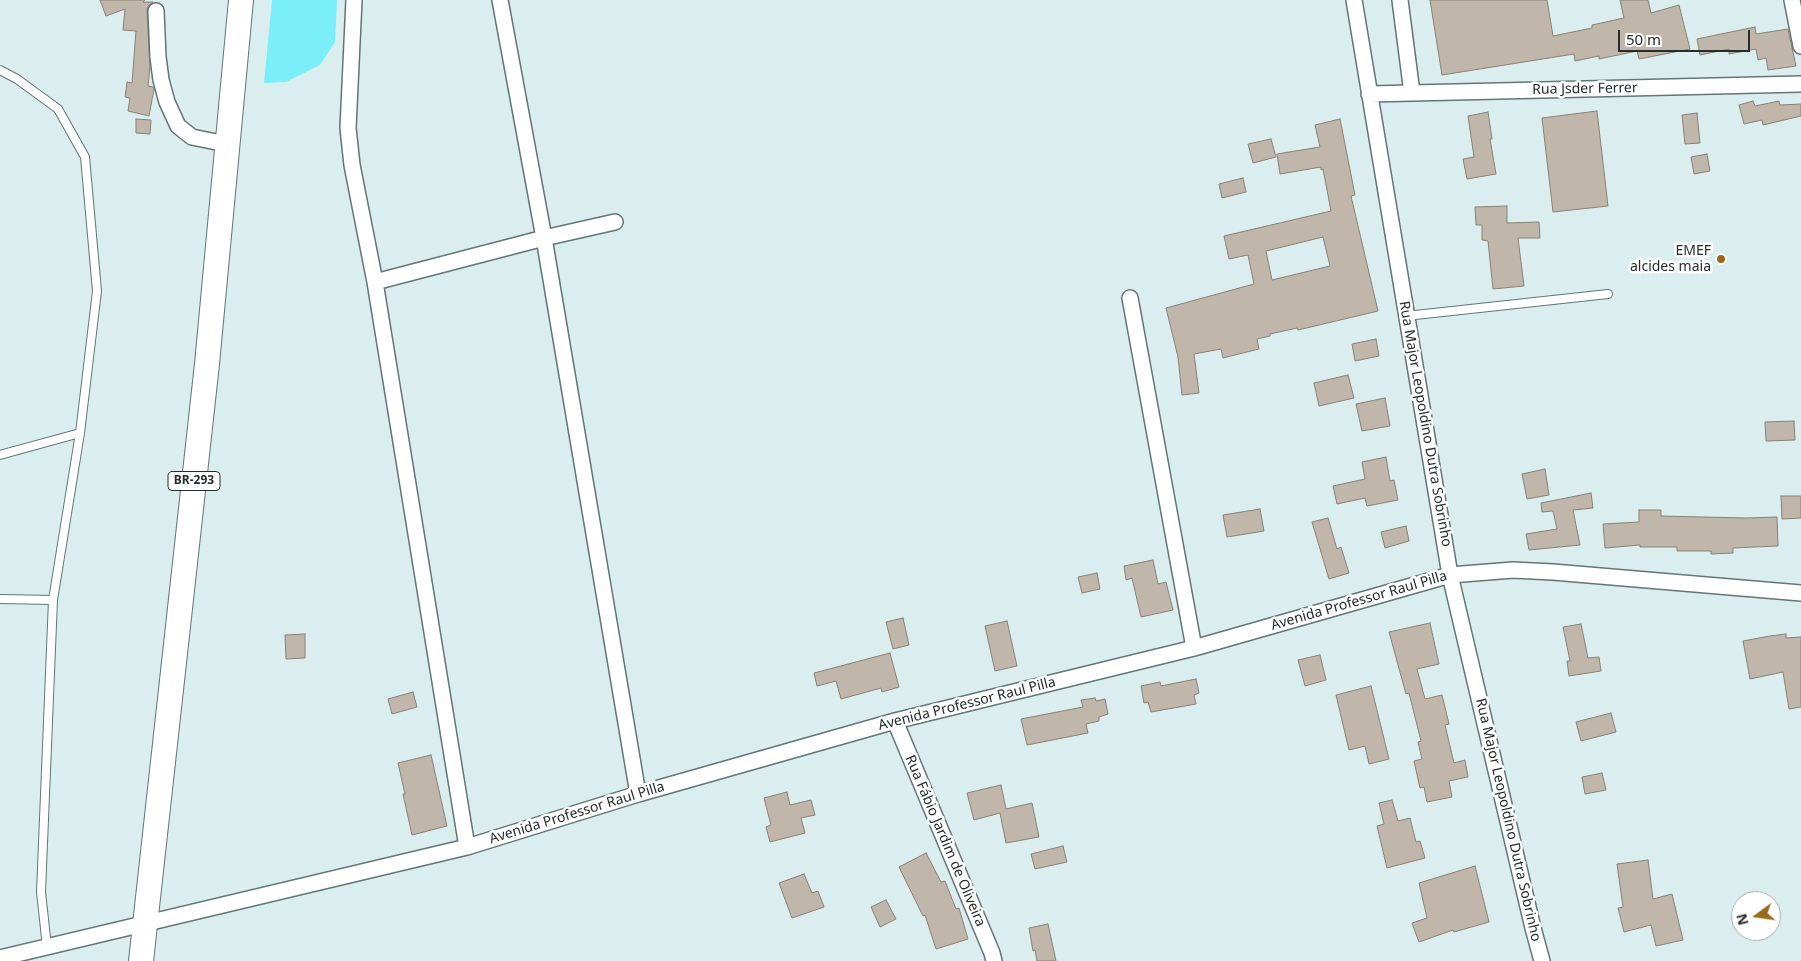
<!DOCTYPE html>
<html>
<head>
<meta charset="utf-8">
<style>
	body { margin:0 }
	#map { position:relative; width:1801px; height:961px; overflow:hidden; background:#daeef0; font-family:"Noto Sans",sans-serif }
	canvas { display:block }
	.north { position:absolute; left:1731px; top:891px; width:50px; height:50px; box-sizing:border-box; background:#fff; border:1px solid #a8abab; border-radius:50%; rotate:256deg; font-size:14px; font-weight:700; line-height:20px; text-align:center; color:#252d2d }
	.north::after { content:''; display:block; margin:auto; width:18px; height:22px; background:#986a19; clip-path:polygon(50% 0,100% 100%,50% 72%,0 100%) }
	.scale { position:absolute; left:1618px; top:30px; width:132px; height:22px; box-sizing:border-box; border:2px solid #252d2d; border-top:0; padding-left:6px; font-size:15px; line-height:18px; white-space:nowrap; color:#252d2d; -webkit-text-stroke:4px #fff; paint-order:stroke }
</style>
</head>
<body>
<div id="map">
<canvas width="1801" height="961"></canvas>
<div class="north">N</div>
<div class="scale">50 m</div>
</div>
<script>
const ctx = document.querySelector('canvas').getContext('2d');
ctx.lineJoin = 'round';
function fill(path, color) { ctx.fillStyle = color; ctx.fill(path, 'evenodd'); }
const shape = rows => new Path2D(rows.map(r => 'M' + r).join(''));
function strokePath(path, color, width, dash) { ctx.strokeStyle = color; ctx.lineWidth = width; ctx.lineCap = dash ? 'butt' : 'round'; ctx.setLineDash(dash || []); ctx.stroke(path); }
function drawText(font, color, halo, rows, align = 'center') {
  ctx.font = font + ' "Noto Sans",sans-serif'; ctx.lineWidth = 5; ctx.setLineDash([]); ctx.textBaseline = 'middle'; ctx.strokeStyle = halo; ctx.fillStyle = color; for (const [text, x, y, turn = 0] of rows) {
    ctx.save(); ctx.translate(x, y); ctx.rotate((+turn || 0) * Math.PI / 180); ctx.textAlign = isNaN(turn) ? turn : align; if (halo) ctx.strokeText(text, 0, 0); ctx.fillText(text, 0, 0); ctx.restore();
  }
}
const green = shape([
	[272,0,337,0,335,42,320,65,286,82,264,83]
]);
const building = shape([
	[100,0,145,0,143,2,153,2,148,6,147,11,150,66,148,86,153,87,154,89,149,116,128,111,130,98,125,97,127,82,132,83,136,31,123,30,125,9,106,16,100,0],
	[1430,0,1547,0,1553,36,1592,28,1592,25,1624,18,1620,0,1648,0,1651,13,1679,5,1690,49,1639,59,1637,51,1599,59,1599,56,1575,61,1574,54,1442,75,1430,0],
	[1755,27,1756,34,1788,29,1796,66,1768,70,1766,58,1758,60,1756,49,1729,54,1729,49,1700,55,1697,39,1755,27],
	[1753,101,1755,106,1779,101,1780,105,1801,104,1801,116,1763,125,1762,120,1744,124,1739,105,1753,101],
	[1597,111,1608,206,1553,212,1542,118,1597,111],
	[1488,112,1492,139,1490,139,1496,174,1467,179,1463,159,1474,157,1468,116,1488,112],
	[1697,113,1700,143,1685,144,1682,115,1697,113],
	[136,119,151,120,150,134,136,133,136,119],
	[1340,119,1355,195,1351,196,1378,311,1298,330,1297,328,1270,334,1270,336,1257,339,1259,349,1223,358,1221,349,1194,354,1199,393,1182,395,1178,357,1166,308,1254,284,1248,255,1229,259,1224,236,1331,211,1323,169,1321,170,1321,167,1280,174,1277,154,1320,147,1315,125,1340,119],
	[1323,237,1330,266,1272,280,1266,251,1323,237],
	[1271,139,1276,157,1253,163,1248,144,1271,139],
	[1707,154,1710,171,1694,174,1691,157,1707,154],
	[1243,178,1246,192,1222,198,1219,184,1243,178],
	[1507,206,1507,223,1539,222,1540,238,1518,238,1524,286,1493,289,1488,241,1482,240,1482,225,1476,225,1475,207,1507,206],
	[1376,339,1379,356,1355,361,1352,344,1376,339],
	[1348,375,1354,398,1319,406,1314,383,1348,375],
	[1385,398,1390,426,1362,431,1356,404,1385,398],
	[1794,421,1795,440,1766,441,1765,422,1794,421],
	[1386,457,1390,481,1394,480,1398,500,1367,506,1365,498,1337,504,1333,486,1365,479,1362,462,1386,457],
	[1545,469,1549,495,1527,499,1522,474,1545,469],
	[1591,493,1593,508,1573,510,1580,545,1529,550,1526,534,1557,529,1553,511,1542,512,1541,503,1591,493],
	[1781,496,1801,496,1801,518,1782,519,1781,496],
	[1260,509,1264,531,1227,537,1223,515,1260,509],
	[1639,510,1661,510,1661,516,1746,518,1777,517,1778,546,1733,548,1733,553,1711,554,1711,551,1677,551,1677,547,1640,547,1640,545,1605,548,1603,524,1639,522,1639,510],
	[1328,518,1337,549,1341,547,1349,573,1329,579,1312,522,1328,518],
	[1406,526,1409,541,1385,548,1381,532,1406,526],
	[1153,560,1158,584,1166,582,1173,610,1141,617,1132,578,1126,580,1124,566,1153,560],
	[1097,573,1100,589,1082,593,1078,577,1097,573],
	[903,618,909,645,893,649,886,622,903,618],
	[1007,621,1017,666,995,671,985,626,1007,621],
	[1430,623,1439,664,1417,669,1425,699,1442,695,1449,724,1445,725,1454,763,1465,760,1468,777,1449,781,1452,797,1427,802,1424,787,1420,788,1414,761,1422,759,1418,742,1421,741,1409,693,1406,694,1389,632,1430,623],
	[1581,624,1588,658,1599,657,1601,671,1569,676,1567,661,1570,661,1563,627,1581,624],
	[305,634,305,658,286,659,285,635,305,634],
	[1786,634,1786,638,1801,637,1801,707,1789,709,1783,672,1750,679,1743,641,1770,636,1786,634],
	[890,653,899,687,882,692,881,688,841,699,836,681,817,686,814,673,890,653],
	[1320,655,1326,680,1305,686,1298,660,1320,655],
	[1196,679,1199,693,1194,695,1196,704,1151,712,1148,702,1144,703,1141,686,1160,682,1161,686,1196,679],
	[1371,686,1389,759,1369,764,1365,746,1349,750,1336,695,1371,686],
	[413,692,417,707,392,714,388,699,413,692],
	[1095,698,1096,701,1105,699,1108,714,1099,717,1099,721,1086,724,1088,733,1027,745,1021,719,1083,707,1081,700,1095,698],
	[1611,713,1616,732,1581,741,1576,722,1611,713],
	[431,755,447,826,412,835,403,794,405,794,398,763,431,755],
	[1602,773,1606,790,1585,794,1582,777,1602,773],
	[1001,785,1006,809,1032,803,1039,837,1006,843,1000,813,974,820,967,793,1001,785],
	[787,792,790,805,811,800,815,815,801,818,805,833,770,842,766,827,771,825,764,798,787,792],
	[1392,800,1398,821,1410,818,1416,842,1420,841,1425,858,1387,868,1377,826,1384,824,1379,803,1392,800],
	[1063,846,1067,862,1035,869,1031,854,1063,846],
	[926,853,941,882,945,881,956,909,959,908,968,939,936,949,925,915,923,916,899,867,926,853],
	[1648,860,1653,899,1672,894,1683,940,1656,946,1651,925,1624,932,1618,908,1623,907,1617,864,1648,860],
	[1475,866,1489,922,1454,932,1453,930,1419,942,1412,923,1427,918,1419,883,1475,866],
	[804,874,812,893,818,891,824,907,792,918,779,883,804,874],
	[886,900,896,919,880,927,871,907,886,900],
	[1048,924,1056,961,1037,961,1035,950,1033,951,1029,928,1048,924]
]);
const service = shape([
	[0,70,17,79,58,109,85,157,97,291,80,433,53,600,41,892,47,947],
	[1406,316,1608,294],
	[0,455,80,433],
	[0,599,53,600]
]);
const minor = shape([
	[354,0,348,128,352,165,375,282,467,847],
	[500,0,544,238,638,794],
	[1354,0,1450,575,1533,928,1542,961],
	[1400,0,1412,93],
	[1792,0,1801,46],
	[156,11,158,57,161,80,167,102,178,126,192,137,226,144],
	[1369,94,1801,84],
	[375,282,544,238,615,222],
	[1130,298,1194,648],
	[895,721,992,953,994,961],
	[0,958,467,847,638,794,895,721,1194,648,1450,575,1513,570,1553,572,1801,593]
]);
const trunk = shape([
	[141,961,207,364,241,0]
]);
const markers = [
	[1721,259,5,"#986a19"]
];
const shields = [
	[194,481,52]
];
const shieldNames = [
	["BR-293",194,481]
];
const streetNames = [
	["Rua Jsder Ferrer",1585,89,-1],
	["Rua Major Leopoldino Dutra Sobrinho",1425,424,80],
	["Avenida Professor Raul Pilla",1359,601,-16],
	["Avenida Professor Raul Pilla",967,704,-14],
	["Avenida Professor Raul Pilla",577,813,-17],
	["Rua Major Leopoldino Dutra Sobrinho",1508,820,77],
	["Rua Fábio Jardim de Oliveira",945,841,67]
];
const poiNames = [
	["EMEF",1711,251],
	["alcides maia",1711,267]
];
fill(green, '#7beff9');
fill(building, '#c0b6a9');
strokePath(building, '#8a8174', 1);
strokePath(service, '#637577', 10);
strokePath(minor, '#637577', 18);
strokePath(trunk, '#637577', 26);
strokePath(service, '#fff', 8);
strokePath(minor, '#fff', 15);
strokePath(trunk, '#fff', 24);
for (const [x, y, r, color] of markers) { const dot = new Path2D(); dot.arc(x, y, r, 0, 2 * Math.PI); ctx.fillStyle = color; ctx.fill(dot); strokePath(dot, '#fff', 2); }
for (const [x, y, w] of shields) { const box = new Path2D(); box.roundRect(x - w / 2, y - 9.5, w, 19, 4); ctx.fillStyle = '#fff'; ctx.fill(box); strokePath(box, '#252d2d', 1); }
drawText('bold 12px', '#252d2d', null, shieldNames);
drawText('14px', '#252d2d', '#fff', streetNames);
drawText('14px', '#252d2d', '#fff', poiNames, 'right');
</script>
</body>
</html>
